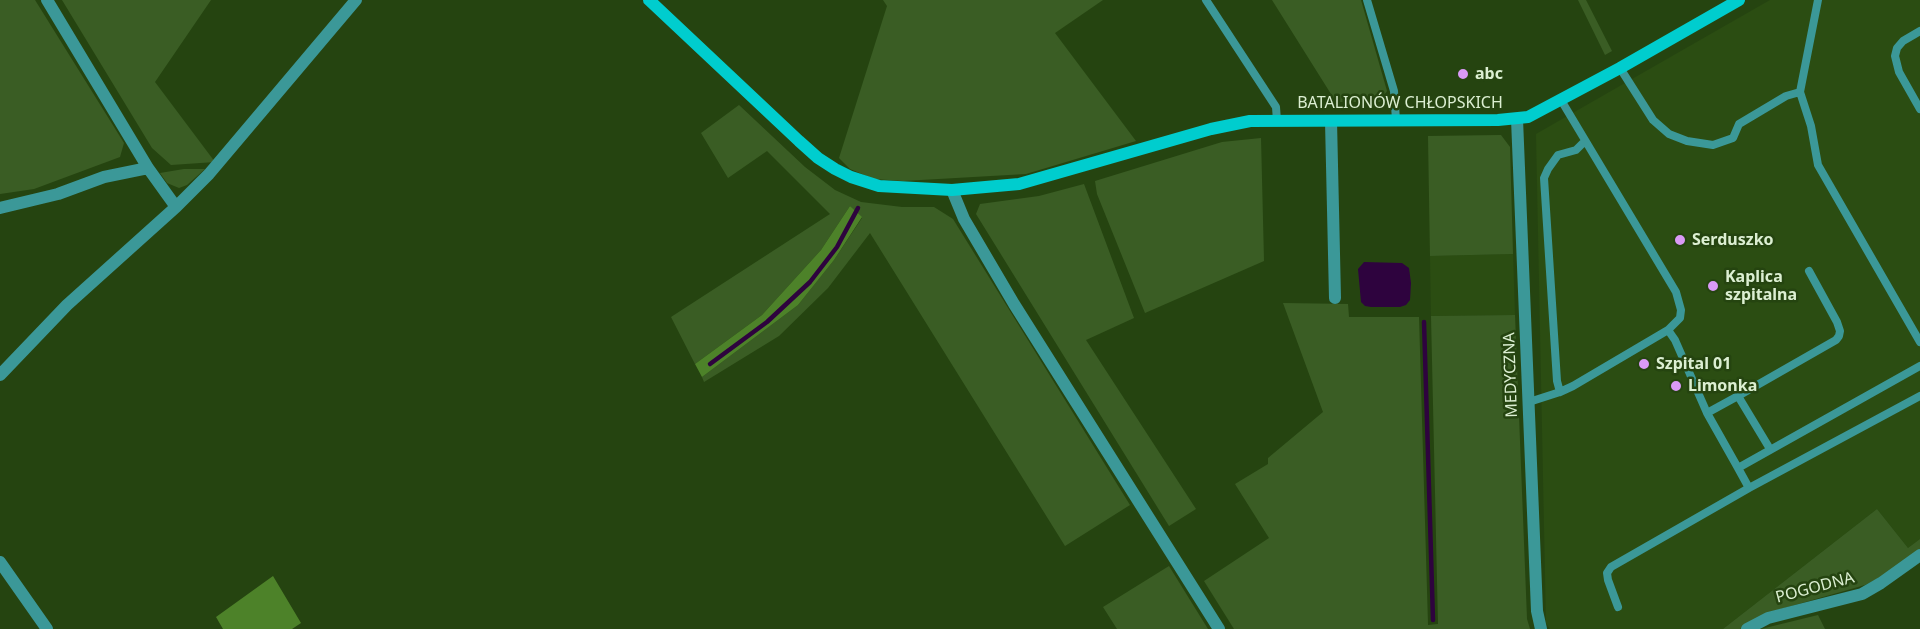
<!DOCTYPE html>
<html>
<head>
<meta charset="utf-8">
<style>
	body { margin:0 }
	canvas { display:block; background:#254410 }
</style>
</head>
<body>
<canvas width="1920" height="629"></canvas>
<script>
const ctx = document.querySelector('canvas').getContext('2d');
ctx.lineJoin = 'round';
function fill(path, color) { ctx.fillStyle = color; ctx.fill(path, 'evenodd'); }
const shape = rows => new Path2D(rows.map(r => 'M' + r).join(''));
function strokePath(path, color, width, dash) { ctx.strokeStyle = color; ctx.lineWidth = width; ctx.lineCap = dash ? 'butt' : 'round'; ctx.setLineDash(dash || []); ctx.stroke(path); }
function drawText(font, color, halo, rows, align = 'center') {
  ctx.font = font + ' "Noto Sans",sans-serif'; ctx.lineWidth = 5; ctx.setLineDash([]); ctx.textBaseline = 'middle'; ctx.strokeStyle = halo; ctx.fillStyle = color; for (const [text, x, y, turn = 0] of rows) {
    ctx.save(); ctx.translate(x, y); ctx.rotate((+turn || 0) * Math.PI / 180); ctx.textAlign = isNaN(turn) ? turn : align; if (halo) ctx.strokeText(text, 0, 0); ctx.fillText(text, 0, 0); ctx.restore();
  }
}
const built = shape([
	[1770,0,1920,0,1920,539,1908,548,1877,509,1723,629,1550,629,1546,623,1536,134],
	[1513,254,1515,315,1431,316,1430,256]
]);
const green = shape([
	[0,0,35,0,124,143,120,157,34,189,0,194],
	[62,0,211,0,155,82,215,162,171,165,152,148],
	[883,0,1103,0,1055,33,1136,141,1026,174,903,181,874,179,850,169,839,158,887,6],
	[1272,0,1361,0,1387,91,1380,102,1336,102],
	[1578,0,1586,0,1612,51,1605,55],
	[739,105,805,167,835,190,861,202,902,207,934,207,953,219,1130,505,1065,546,870,233,828,288,779,336,704,382,702,377,798,305,834,260,862,218,850,206,821,250,762,315,695,364,671,317,830,214,767,151,728,178,701,133],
	[1501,135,1510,147,1513,254,1430,256,1428,136],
	[1261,138,1264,261,1145,313,1097,194,1095,181,1222,142],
	[184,169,205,169,187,185,179,188,167,183,160,173],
	[1084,184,1134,318,1086,340,1196,509,1169,526,976,214,980,204,1039,196],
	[1283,303,1348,304,1349,317,1419,317,1428,625,1438,624,1431,316,1515,315,1527,619,1530,629,1234,629,1204,581,1269,538,1235,484,1268,464,1268,458,1323,412],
	[1877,509,1908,548,1920,539,1920,549,1885,575,1865,585,1781,609,1750,623,1740,629,1723,629],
	[1169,566,1208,629,1117,629,1103,607],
	[1818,615,1825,629,1760,629,1761,629]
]);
const forest = shape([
	[850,206,862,217,834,260,798,305,702,377,695,364,762,315,821,250],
	[273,576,301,623,292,629,223,629,216,617]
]);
const water = shape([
	[1364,262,1402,263,1409,268,1411,283,1410,300,1406,305,1400,307,1371,307,1365,306,1361,302,1358,269]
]);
const stream = shape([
	[1424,322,1433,620],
	[710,364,767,322,810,282,837,247,858,208]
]);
const lane = shape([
	[1206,0,1276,107,1277,121],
	[1367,0,1394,91,1396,120],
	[1920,31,1903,41,1897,48,1895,56,1899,72,1920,109],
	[1620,68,1653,120,1669,134,1687,141,1713,145,1733,138,1739,124,1786,96,1800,92,1818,0],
	[1800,92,1811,126,1818,165,1920,342],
	[1561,100,1676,292,1681,310,1680,318,1668,330,1573,386,1560,392,1557,381,1544,178,1548,169,1558,155,1576,150,1585,141],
	[1668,330,1675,340,1707,413],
	[1529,402,1560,392],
	[1770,449,1738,396,1836,340,1839,336,1840,331,1837,322,1809,271],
	[1738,468,1707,413,1738,396],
	[1749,488,1738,468,1920,366],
	[1618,607,1608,580,1607,573,1611,567,1749,488,1920,396]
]);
const street = shape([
	[47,0,148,168,176,207],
	[1517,119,1537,611,1541,629],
	[1331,121,1335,298],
	[952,190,964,219,1014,304,1219,629],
	[0,208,58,194,104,177,148,168],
	[0,375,67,305,176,207,209,174,356,0],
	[0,562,47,629],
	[1747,629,1768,618,1862,594,1881,583,1920,555]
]);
const secondary = shape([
	[649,0,799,141,818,158,835,169,851,177,879,186,952,190,1019,184,1211,129,1250,121,1498,120,1528,117,1620,68,1739,0]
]);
const markers = [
	[1463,74,6,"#da9af6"],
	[1680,240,6,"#da9af6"],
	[1713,286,6,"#da9af6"],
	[1644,364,6,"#da9af6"],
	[1676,386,6,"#da9af6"]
];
const poiNames = [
	["abc",1475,74],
	["Serduszko",1692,240],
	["Kaplica",1725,277],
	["szpitalna",1725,295],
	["Szpital 01",1656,364],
	["Limonka",1688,386]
];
const streetNames = [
	["BATALIONÓW CHŁOPSKICH",1400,103],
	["MEDYCZNA",1511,375,-92],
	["POGODNA",1815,588,-15]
];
fill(built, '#2b4d12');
fill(green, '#3a5d24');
fill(forest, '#4d8229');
fill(water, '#2e033e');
strokePath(stream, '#2e033e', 4.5);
strokePath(lane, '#3b9898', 8);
strokePath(street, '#3b9898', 12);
strokePath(secondary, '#00cdce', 12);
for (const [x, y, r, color] of markers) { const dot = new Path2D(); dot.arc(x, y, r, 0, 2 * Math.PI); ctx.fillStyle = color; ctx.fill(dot); strokePath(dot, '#254410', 2); }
drawText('bold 16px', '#dcefd2', '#254410', poiNames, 'left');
drawText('16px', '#dcefd2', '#254410', streetNames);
</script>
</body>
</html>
